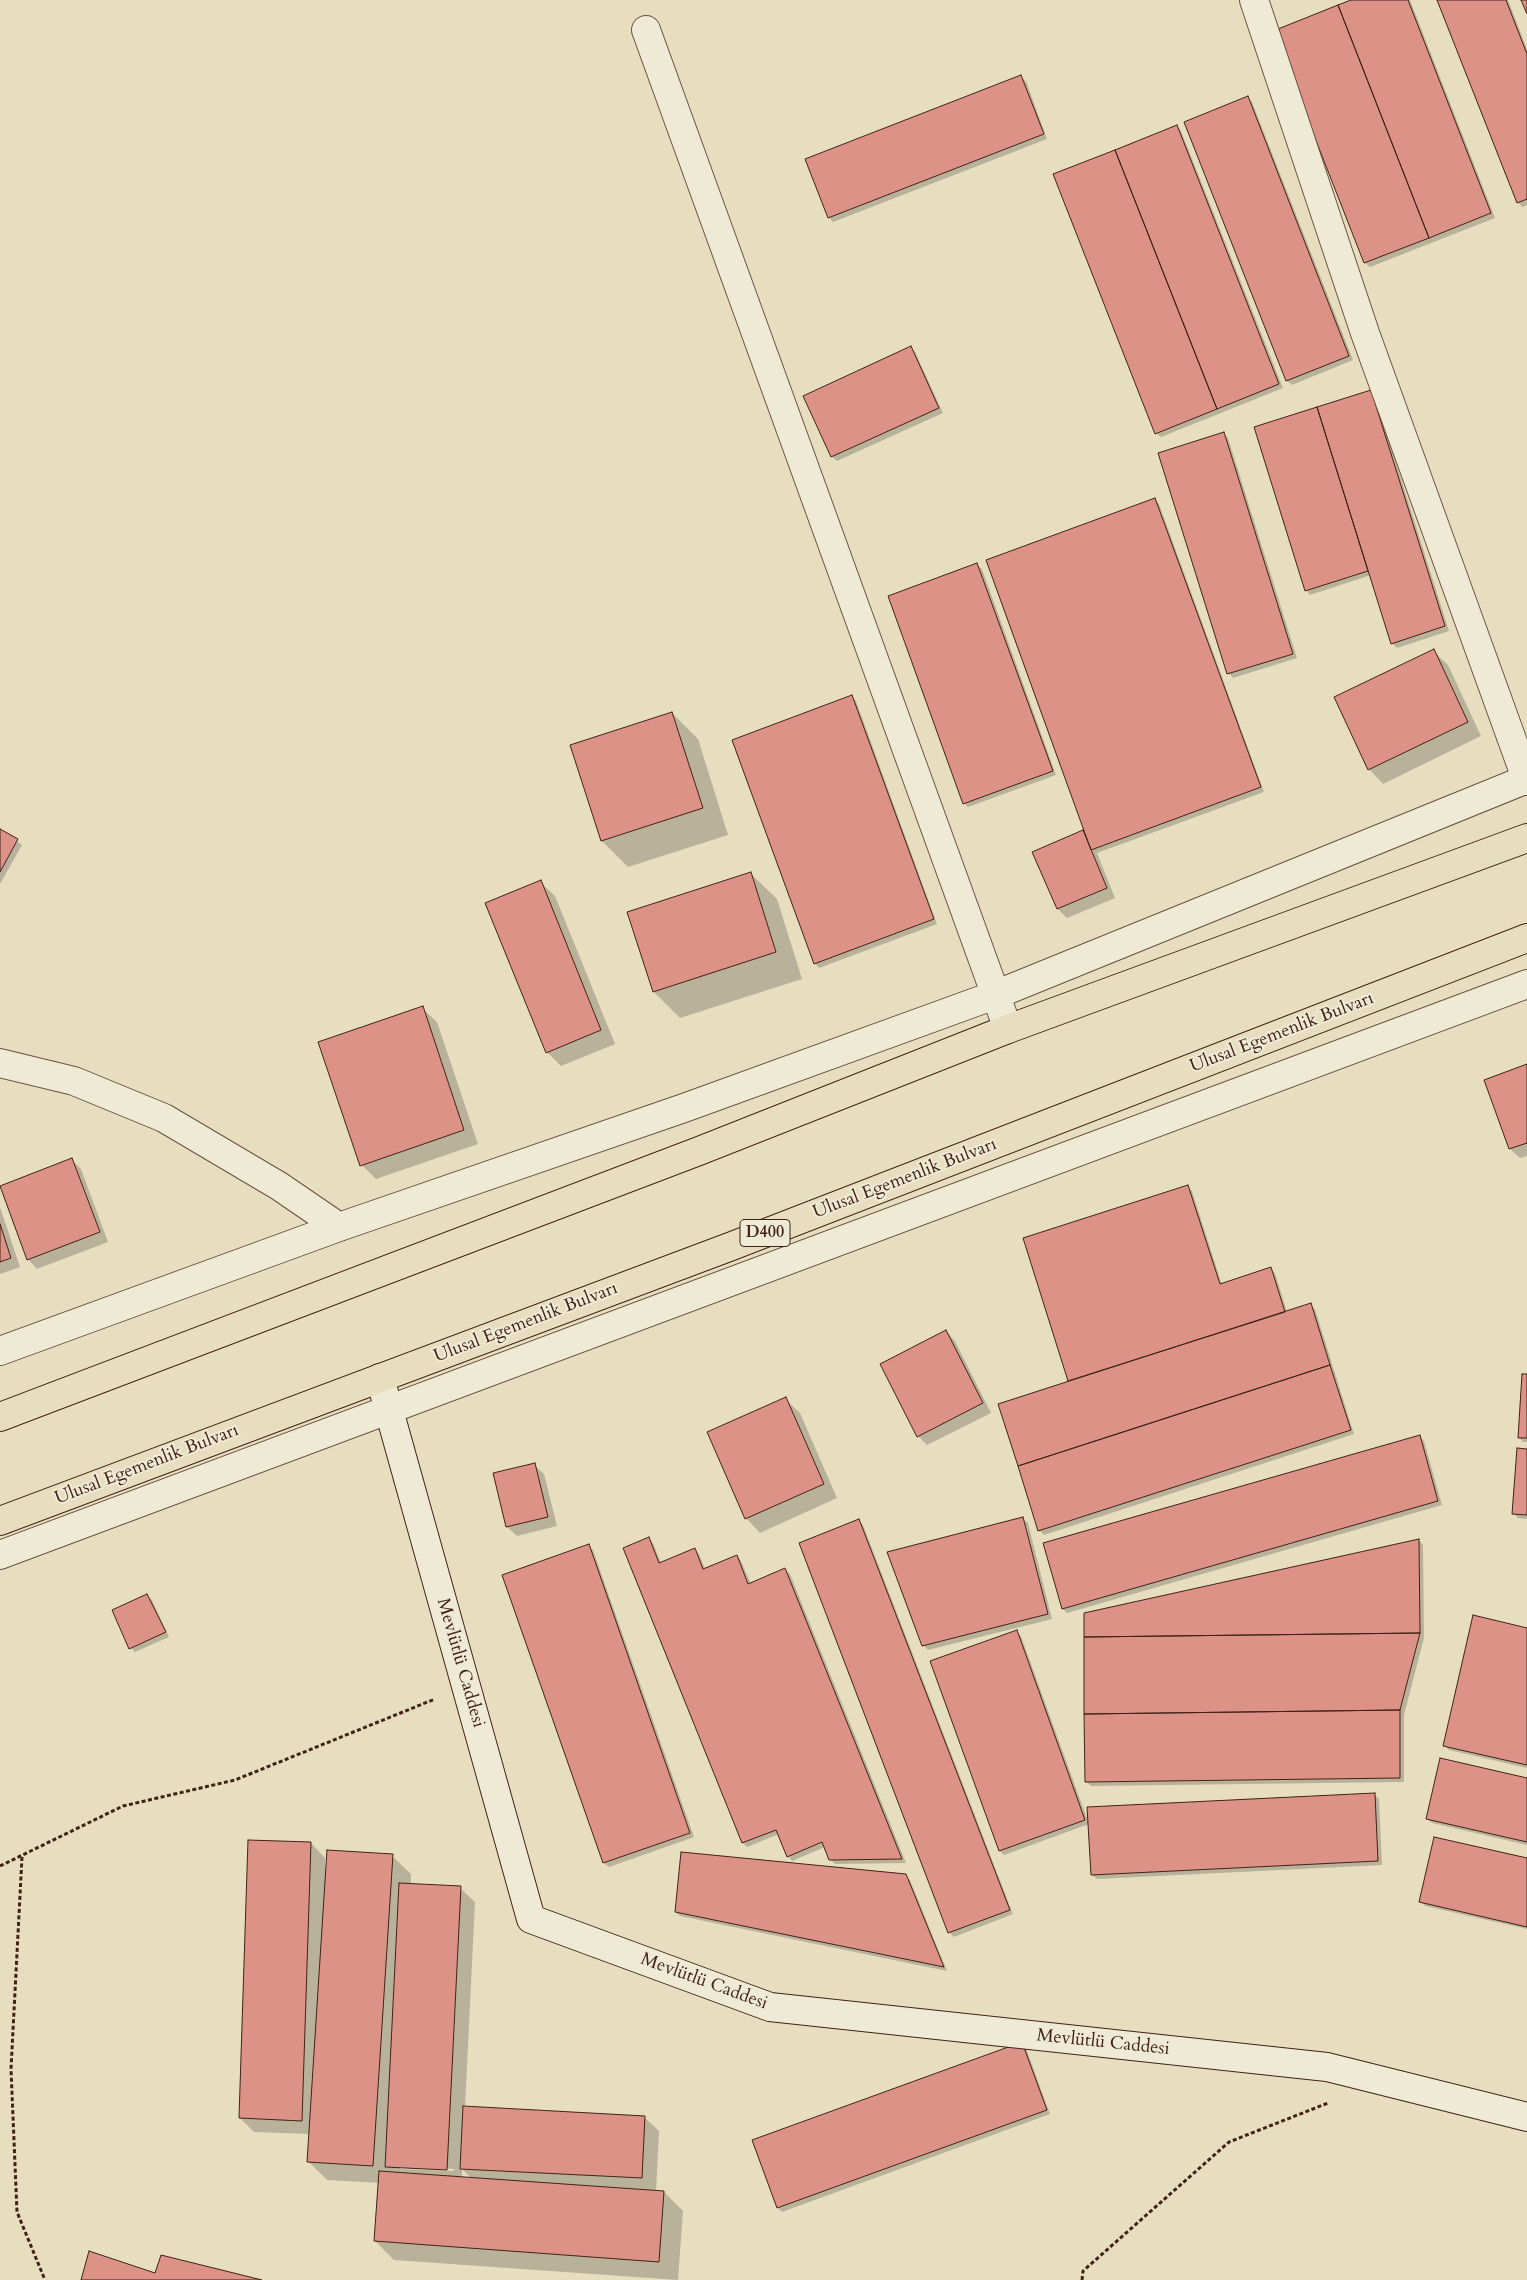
<!DOCTYPE html>
<html>
<head>
<meta charset="utf-8">
<style>
	body { margin:0 }
	canvas { display:block; background:#e7dec0 }
</style>
</head>
<body>
<canvas width="1527" height="2280"></canvas>
<script>
const ctx = document.querySelector('canvas').getContext('2d');
ctx.lineJoin = 'round';
function fill(path, color) { ctx.fillStyle = color; ctx.fill(path, 'evenodd'); }
const shape = rows => new Path2D(rows.map(r => 'M' + r).join(''));
function strokePath(path, color, width, dash) { ctx.strokeStyle = color; ctx.lineWidth = width; ctx.lineCap = dash ? 'butt' : 'round'; ctx.setLineDash(dash || []); ctx.stroke(path); }
function drawText(font, color, halo, rows, align = 'center') {
  ctx.font = font + ' Cardo,serif'; ctx.lineWidth = 4; ctx.setLineDash([]); ctx.textBaseline = 'middle'; ctx.strokeStyle = halo; ctx.fillStyle = color; for (const [text, x, y, turn = 0] of rows) {
    ctx.save(); ctx.translate(x, y); ctx.rotate((+turn || 0) * Math.PI / 180); ctx.textAlign = isNaN(turn) ? turn : align; if (halo) ctx.strokeText(text, 0, 0); ctx.fillText(text, 0, 0); ctx.restore();
  }
}
const shadow = shape([
	[1354,0,1410,0,1495,218,1370,267,1365,263,1274,32],
	[1438,0,1508,0,1527,49,1527,205,1522,207,1518,202],
	[1021,77,1026,81,1047,139,833,222,829,217],
	[1247,98,1252,102,1353,360,1292,385,1287,381,1185,122],
	[1177,126,1181,131,1283,388,1161,437,1156,433],
	[911,348,915,352,943,413,837,461,832,457,804,397],
	[1371,391,1375,396,1449,631,1397,648,1392,643,1371,575,1310,595,1306,590,1256,428],
	[1223,433,1228,438,1297,658,1233,678,1229,673],
	[1155,499,1159,504,1264,792,1097,853,1115,898,1067,918,1058,909,1033,853,1082,832,1088,837],
	[977,565,982,569,1056,775,968,807,964,803],
	[1433,651,1448,665,1481,736,1383,784,1369,769],
	[852,697,856,701,937,924,819,968,815,963],
	[672,713,698,739,728,835,628,867,602,841],
	[0,830,22,845,0,884],
	[750,873,777,899,802,979,680,1018,654,992],
	[540,882,555,896,615,1044,561,1066,547,1052],
	[422,1008,437,1022,478,1144,376,1179,362,1165],
	[1527,1065,1527,1156,1520,1158,1510,1149,1486,1080],
	[72,1160,81,1169,108,1242,37,1269,28,1259],
	[1188,1187,1192,1191,1222,1285,1270,1269,1275,1273,1287,1312,1310,1305,1315,1309,1354,1434,1044,1535,1039,1530,1070,1382,1024,1239],
	[0,1207,20,1267,0,1274],
	[946,1331,955,1341,991,1413,927,1445,918,1436],
	[1527,1375,1527,1442,1523,1442,1519,1437],
	[785,1399,800,1413,837,1498,760,1533,746,1518],
	[1419,1436,1424,1441,1442,1505,1067,1613,1063,1609],
	[1527,1450,1527,1519,1518,1518,1514,1514],
	[534,1465,544,1474,557,1526,517,1536,507,1527],
	[1023,1519,1028,1523,1052,1619,928,1650,923,1645],
	[859,1521,863,1525,1013,1914,954,1937,950,1933,800,1544],
	[648,1539,653,1543,661,1563,695,1550,699,1554,705,1569,737,1556,741,1561,751,1584,785,1570,790,1574,906,1863,835,1864,830,1859,825,1847,792,1861,788,1856,779,1834,747,1847,743,1843,625,1548],
	[1419,1540,1423,1545,1424,1638,1404,1715,1404,1782,1091,1786,1087,1782],
	[589,1546,593,1550,694,1837,609,1867,604,1863,504,1576],
	[147,1595,152,1600,169,1637,135,1652,131,1648],
	[1527,1629,1527,1768,1449,1750,1444,1745],
	[1016,1631,1021,1636,1089,1824,1375,1795,1379,1799,1382,1865,1097,1879,1092,1875,1089,1824,1004,1855,1000,1851],
	[1527,1779,1527,1845,1432,1823,1427,1819],
	[311,1843,325,1858,325,1873,392,1856,411,1874,411,1885,460,1888,475,1902,465,2107,644,2117,659,2131,656,2192,664,2192,683,2211,678,2280,394,2260,375,2241,380,2183,327,2180,308,2161,310,2134,254,2132,240,2118],
	[400,2166,454,2169,453,2171,400,2169],
	[462,2169,472,2179,462,2178],
	[1527,1859,1527,1929,1425,1906,1420,1901],
	[905,1876,910,1880,947,1971,680,1916,676,1912],
	[1022,2043,1026,2048,1050,2114,782,2212,778,2208]
]);
const building = shape([
	[1351,0,1408,0,1491,213,1429,238,1338,5,1351,0],
	[1437,0,1506,0,1527,54,1527,199,1517,203,1437,0],
	[1521,0,1527,0,1527,14,1521,0],
	[1338,5,1429,238,1364,263,1273,31,1338,5],
	[1021,75,1044,134,828,218,805,159,1021,75],
	[1248,96,1349,356,1286,381,1184,122,1248,96],
	[1177,125,1279,384,1217,409,1115,150,1177,125],
	[1115,150,1217,409,1155,434,1053,174,1115,150],
	[911,346,939,408,831,457,803,396,911,346],
	[1371,390,1445,626,1391,644,1317,407,1371,390],
	[1317,407,1368,571,1305,591,1254,427,1317,407],
	[1224,432,1293,654,1227,674,1158,453,1224,432],
	[1155,498,1261,787,1091,850,986,560,1155,498],
	[977,563,1053,771,963,804,888,596,977,563],
	[1434,649,1468,722,1368,770,1334,697,1434,649],
	[852,695,934,919,814,964,732,740,852,695],
	[672,712,703,808,601,841,570,745,672,712],
	[0,829,18,839,0,872,0,829],
	[1083,830,1107,888,1057,909,1032,852,1083,830],
	[751,872,776,952,653,992,627,912,751,872],
	[541,880,601,1030,546,1053,485,903,541,880],
	[423,1006,464,1130,360,1166,318,1042,423,1006],
	[1527,1064,1527,1143,1509,1149,1484,1080,1527,1064],
	[72,1158,100,1232,27,1260,0,1186,72,1158],
	[1188,1185,1220,1284,1271,1267,1285,1312,1068,1381,1023,1238,1188,1185],
	[0,1224,11,1258,0,1262,0,1224],
	[1311,1303,1330,1365,1018,1466,998,1404,1311,1303],
	[946,1330,983,1403,917,1437,880,1364,946,1330],
	[1330,1365,1351,1430,1038,1531,1018,1466,1330,1365],
	[1522,1374,1527,1374,1527,1438,1518,1438,1522,1374],
	[786,1397,824,1484,745,1519,707,1432,786,1397],
	[1420,1435,1438,1501,1062,1609,1043,1543,1420,1435],
	[1517,1448,1527,1449,1527,1515,1512,1514,1517,1448],
	[535,1463,548,1517,506,1527,493,1473,535,1463],
	[1023,1517,1048,1614,922,1646,887,1552,1023,1517],
	[859,1519,1010,1910,948,1933,799,1543,859,1519],
	[649,1537,659,1563,695,1548,703,1569,737,1555,748,1584,785,1568,902,1859,829,1860,822,1842,787,1857,776,1830,742,1843,623,1548,649,1537],
	[1419,1539,1420,1633,1084,1637,1084,1613,1419,1539],
	[589,1544,690,1833,603,1863,502,1575,589,1544],
	[147,1594,166,1632,129,1649,112,1610,147,1594],
	[1473,1615,1527,1628,1527,1765,1443,1746,1473,1615],
	[1017,1630,1085,1820,999,1851,930,1661,1017,1630],
	[1420,1633,1400,1710,1084,1714,1084,1637,1420,1633],
	[1400,1710,1400,1778,1085,1782,1084,1714,1400,1710],
	[1440,1758,1527,1778,1527,1842,1426,1819,1440,1758],
	[1375,1793,1378,1861,1091,1875,1087,1807,1375,1793],
	[1434,1837,1527,1858,1527,1927,1419,1902,1434,1837],
	[248,1840,311,1842,302,2121,239,2118,248,1840],
	[327,1850,393,1854,373,2166,307,2162,327,1850],
	[681,1852,906,1874,944,1967,675,1912,681,1852],
	[399,1883,461,1886,447,2170,385,2167,399,1883],
	[1022,2042,1047,2110,777,2208,752,2140,1022,2042],
	[463,2106,645,2116,642,2178,460,2169,463,2106],
	[379,2171,664,2191,659,2262,374,2241,379,2171],
	[89,2251,155,2273,161,2255,262,2280,81,2280,89,2251]
]);
const path = shape([
	[22,1857,11,2069,17,2212,45,2280],
	[0,1866,123,1806,235,1780,435,1699],
	[1082,2280,1083,2271,1229,2142,1328,2103]
]);
const street = shape([
	[1254,0,1365,333,1527,781],
	[646,30,1008,1029],
	[0,1063,74,1081,164,1118,279,1186,339,1227],
	[0,1351,339,1227,684,1108,995,995,1527,779],
	[0,1555,1527,984]
]);
const secondary = shape([
	[380,1378,531,1919,770,2007,1327,2067,1527,2117]
]);
const highway = shape([
	[0,1417,699,1151,1008,1029,1527,838],
	[0,1521,732,1246,1527,938]
]);
const shields = [
	[765,1233,50]
];
const shieldNames = [
	["D400",765,1233]
];
const streetNames = [
	["Ulusal Egemenlik Bulvarı",1282,1033,-21],
	["Ulusal Egemenlik Bulvarı",905,1179,-21],
	["Ulusal Egemenlik Bulvarı",526,1323,-21],
	["Ulusal Egemenlik Bulvarı",147,1465,-21],
	["Mevlütlü Caddesi",460,1663,74],
	["Mevlütlü Caddesi",704,1982,20],
	["Mevlütlü Caddesi",1103,2043,6]
];
fill(shadow, '#0003');
fill(building, '#dc9287');
strokePath(building, '#422215', 1);
strokePath(street, '#6b5140', 30);
strokePath(secondary, '#422215', 30);
strokePath(highway, '#422215', 30);
strokePath(path, '#422215', 3, [4, 2.5]);
strokePath(street, '#efead6', 28);
strokePath(secondary, '#efead6', 28);
strokePath(highway, '#e7dec0', 28);
for (const [x, y, w] of shields) { const box = new Path2D(); box.roundRect(x - w / 2, y - 13.5, w, 27, 4); ctx.fillStyle = '#efead6'; ctx.fill(box); strokePath(box, '#422215', 1); }
drawText('bold 16px', '#422215', null, shieldNames);
drawText('18px', '#422215', '#efead6', streetNames);
</script>
</body>
</html>
